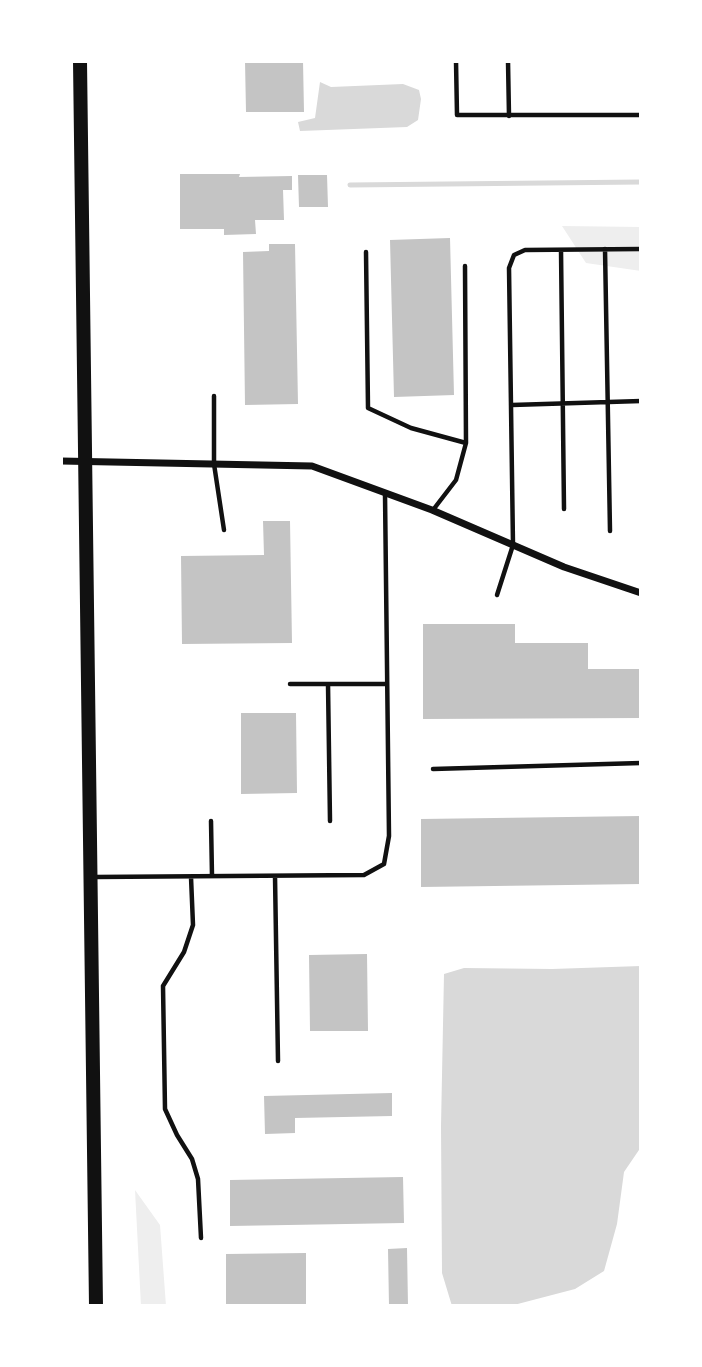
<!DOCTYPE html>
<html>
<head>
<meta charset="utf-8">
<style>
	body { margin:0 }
	#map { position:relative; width:702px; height:1367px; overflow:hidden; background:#fff; font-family:Manrope,sans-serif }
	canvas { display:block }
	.frame { position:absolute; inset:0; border:63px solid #fff; pointer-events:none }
</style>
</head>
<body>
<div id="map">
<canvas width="702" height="1367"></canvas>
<div class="frame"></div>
</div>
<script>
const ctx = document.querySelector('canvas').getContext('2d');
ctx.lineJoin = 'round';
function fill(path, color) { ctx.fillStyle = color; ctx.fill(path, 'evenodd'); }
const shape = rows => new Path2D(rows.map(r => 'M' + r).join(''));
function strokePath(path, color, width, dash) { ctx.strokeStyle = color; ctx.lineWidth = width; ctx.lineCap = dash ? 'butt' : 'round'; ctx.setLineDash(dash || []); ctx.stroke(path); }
const green = shape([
	[562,226,641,227,641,271,586,263],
	[135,1190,160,1225,166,1306,141,1306]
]);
const water = shape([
	[320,82,331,87,403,84,419,90,421,99,418,120,407,127,300,131,298,122,315,118],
	[641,966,641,1147,624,1172,617,1224,604,1271,575,1289,510,1306,452,1306,442,1273,441,1126,444,974,464,968,552,969]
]);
const stream = shape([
	[350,185,641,182]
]);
const building = shape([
	[245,61,303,61,304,112,246,112],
	[180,174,240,174,239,177,292,176,292,190,283,190,284,220,255,220,256,234,224,235,224,229,180,229],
	[298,175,327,175,328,207,299,207],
	[450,238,454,395,394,397,390,240],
	[269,244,295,244,298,404,245,405,243,252,269,251],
	[263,521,290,521,292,643,182,644,181,556,264,555],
	[423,624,515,624,515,643,588,643,588,669,641,669,641,718,423,719],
	[241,713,296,713,297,793,241,794],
	[641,816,641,884,421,887,421,819],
	[367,954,368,1031,310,1031,309,955],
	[392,1093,392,1116,295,1118,295,1133,265,1134,264,1096],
	[403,1177,404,1223,230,1226,230,1180],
	[407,1248,408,1306,389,1306,388,1249],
	[306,1253,306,1306,226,1306,226,1254]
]);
const service = shape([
	[456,61,457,115,641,115],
	[508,61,509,116],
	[605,249,610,531],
	[561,250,564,509],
	[366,252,368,408,411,428,466,443],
	[214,396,214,464,224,530],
	[512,405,641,401],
	[433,510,456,480,466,443,465,266],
	[497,595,513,545,509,268,514,255,525,250,641,249],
	[290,684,387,684],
	[328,684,330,821],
	[433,769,641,763],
	[211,821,212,876],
	[275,876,278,1061],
	[95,877,364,875,384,864,389,836,385,494],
	[191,877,193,925,184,952,163,986,165,1109,177,1135,192,1159,198,1179,201,1238]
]);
const minor = shape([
	[61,461,312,466,432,510,564,567,641,593]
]);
const trunk = shape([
	[80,61,96,1306]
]);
fill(green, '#eee');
fill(water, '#d9d9d9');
strokePath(stream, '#d9d9d9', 5);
fill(building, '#c4c4c4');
strokePath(service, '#111', 4.5);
strokePath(minor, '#111', 7);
strokePath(trunk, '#111', 14);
</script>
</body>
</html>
